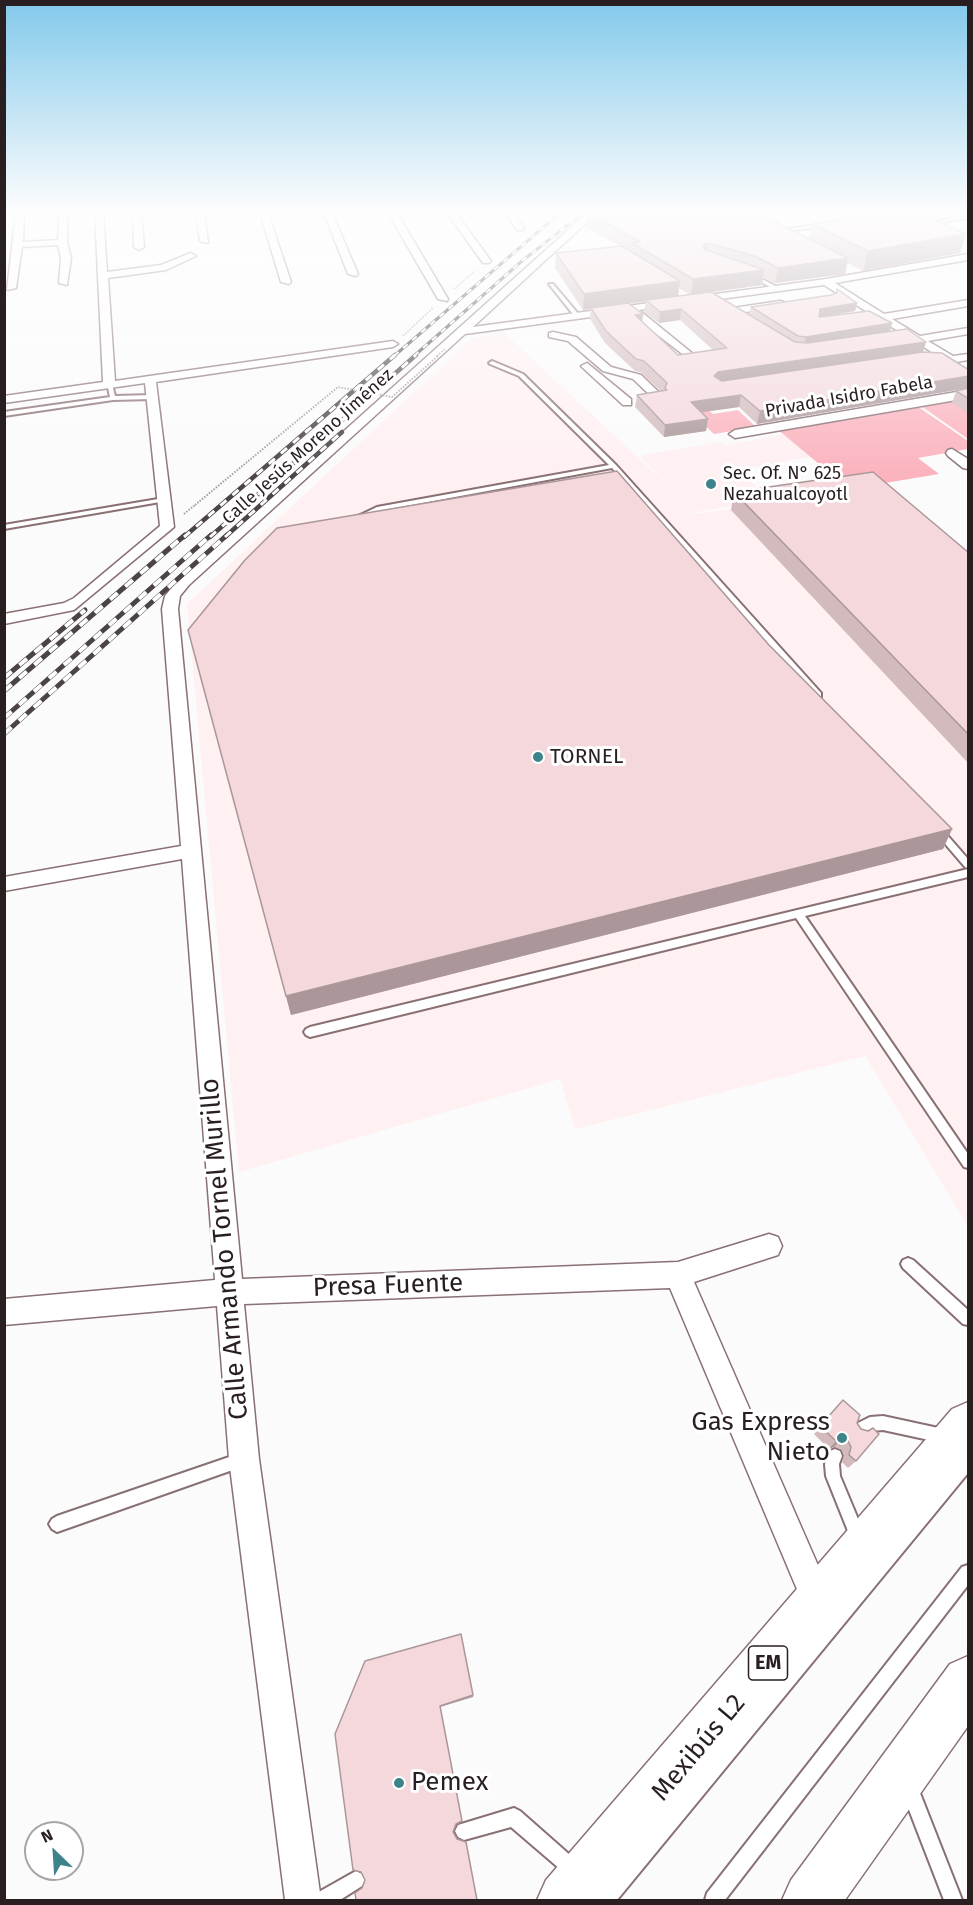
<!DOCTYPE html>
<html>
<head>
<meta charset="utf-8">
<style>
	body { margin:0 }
	#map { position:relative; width:973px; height:1905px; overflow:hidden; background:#fbfbfb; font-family:"Fira Sans",sans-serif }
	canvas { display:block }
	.frame { position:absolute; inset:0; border:6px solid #291f21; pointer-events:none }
	.north { position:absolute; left:24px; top:1821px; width:60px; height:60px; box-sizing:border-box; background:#fff; border:2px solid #a9a5a6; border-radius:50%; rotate:335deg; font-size:16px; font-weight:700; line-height:24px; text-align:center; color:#291f21 }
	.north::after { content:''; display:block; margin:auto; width:21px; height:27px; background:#3c848a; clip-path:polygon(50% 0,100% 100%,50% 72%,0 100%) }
</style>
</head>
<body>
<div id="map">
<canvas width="973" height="1905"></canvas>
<div class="frame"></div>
<div class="north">N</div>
</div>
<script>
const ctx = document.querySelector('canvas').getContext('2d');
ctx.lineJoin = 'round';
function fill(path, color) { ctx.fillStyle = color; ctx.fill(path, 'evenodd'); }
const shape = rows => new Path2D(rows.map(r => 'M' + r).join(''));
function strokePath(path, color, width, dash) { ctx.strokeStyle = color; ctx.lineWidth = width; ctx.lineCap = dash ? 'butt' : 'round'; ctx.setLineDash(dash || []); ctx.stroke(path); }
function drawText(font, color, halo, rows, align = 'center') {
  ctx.font = font + ' "Fira Sans",sans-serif'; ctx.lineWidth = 6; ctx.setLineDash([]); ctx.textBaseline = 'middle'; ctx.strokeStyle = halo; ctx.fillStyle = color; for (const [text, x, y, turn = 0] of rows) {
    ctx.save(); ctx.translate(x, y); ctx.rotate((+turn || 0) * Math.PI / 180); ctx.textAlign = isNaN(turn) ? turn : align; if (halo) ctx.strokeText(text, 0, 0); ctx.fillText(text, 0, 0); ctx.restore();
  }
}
const built = shape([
	[502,331,671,488,640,456,721,441,727,445,783,434,811,457,739,470,769,499,697,512,698,514,882,484,968,560,968,1226,865,1056,575,1129,560,1079,239,1172,187,604,471,339]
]);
const green = shape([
	[664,370,713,414,738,410,756,427,714,434,676,398,669,398,641,373],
	[968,398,968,439,921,406],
	[917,406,968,441,968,449,918,458,939,474,849,489,777,429]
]);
const pathFar1 = shape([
	[454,289,475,271],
	[403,336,433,308]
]);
const path = shape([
	[184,514,195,505]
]);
const service = shape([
	[759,213,771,213,746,218,744,217,759,213],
	[968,216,968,218,924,225,922,224,968,216],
	[825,224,827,226,775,232,773,231,825,224],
	[748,274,752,274,781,289,777,290,748,276,748,274],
	[549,284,553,284,580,316,580,318,576,318,549,284],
	[492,361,523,374,616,465,821,693,821,697,815,697,612,468,379,511,358,520,354,520,354,518,377,507,609,465,519,376,490,364,489,363,492,361],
	[107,383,112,384,115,396,152,395,155,397,152,399,113,400,4,416,4,412,110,397,107,383],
	[164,498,167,500,166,501,4,529,4,525,164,498],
	[938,827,941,828,968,859,968,868,965,867,935,832,933,830,935,828,938,827],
	[968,869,968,877,805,916,968,1154,968,1168,964,1167,796,918,310,1037,306,1035,304,1032,306,1029,310,1027,968,869],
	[908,1258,913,1260,968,1310,968,1325,963,1324,903,1268,901,1264,903,1260,908,1258],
	[883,1416,943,1429,948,1431,950,1436,948,1441,943,1443,883,1430,871,1431,859,1437,854,1435,852,1430,854,1425,870,1417,883,1416],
	[835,1449,840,1451,842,1456,839,1464,840,1476,865,1536,862,1541,857,1544,852,1541,826,1476,825,1464,830,1451,835,1449],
	[241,1453,246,1455,248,1460,246,1465,241,1467,57,1532,52,1529,49,1524,52,1519,57,1516,241,1453],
	[968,1455,968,1473,617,1900,597,1900,599,1893,963,1457,968,1455],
	[968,1565,968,1585,725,1900,705,1900,707,1893,962,1567,968,1565],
	[910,1780,916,1783,962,1900,944,1900,901,1789,904,1783,910,1780],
	[514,1808,520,1811,579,1863,582,1869,579,1875,573,1878,567,1875,511,1827,464,1840,458,1837,455,1831,458,1825,514,1808],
	[356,1871,362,1874,365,1880,362,1886,340,1900,315,1900,317,1893,356,1871]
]);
const minor = shape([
	[16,213,24,213,23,242,58,240,59,213,67,213,67,242,71,258,67,285,59,283,61,258,58,245,22,247,16,288,7,290,16,213],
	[95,213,103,213,107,272,161,265,191,253,196,256,166,270,108,278,115,381,393,341,398,344,393,347,156,382,174,527,74,610,4,624,4,614,64,603,74,598,160,526,145,383,4,403,4,396,103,382,95,213],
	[133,213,141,213,144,247,139,250,134,247,133,213],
	[196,213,204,213,208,243,200,241,196,213],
	[260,213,268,213,291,282,289,284,281,282,260,213],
	[324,213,332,213,358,274,356,276,348,274,324,213],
	[388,213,397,213,448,299,447,301,438,299,388,213],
	[447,213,456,213,491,261,489,263,483,263,447,213],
	[505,213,514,213,524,228,523,230,517,230,505,213],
	[587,213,597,213,473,327,826,279,968,254,968,260,835,283,884,314,968,300,968,306,892,319,920,336,968,328,968,334,928,341,953,356,968,354,968,360,951,363,921,361,921,357,938,356,824,285,639,310,698,358,698,362,694,363,628,312,465,334,189,585,180,596,178,609,242,1279,678,1262,769,1234,778,1237,782,1246,778,1255,694,1282,834,1602,829,1613,818,1618,807,1613,670,1288,244,1304,259,1459,321,1900,285,1900,229,1459,217,1306,4,1325,4,1299,215,1280,182,859,4,891,4,877,181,846,162,609,165,596,179,579,587,213],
	[780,301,784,302,784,306,733,314,728,311,733,308,780,301],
	[553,332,576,337,611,367,641,375,664,397,662,399,654,399,633,379,603,371,568,341,549,337,549,333,553,332],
	[587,363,631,399,631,405,623,405,583,368,581,366,587,363],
	[968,390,968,398,735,438,729,434,735,430,968,390],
	[952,449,968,459,968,469,963,468,948,456,946,453,948,450,952,449]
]);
const primary = shape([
	[968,1402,968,1460,603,1900,537,1900,546,1880,952,1409,968,1402],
	[968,1656,968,1726,845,1900,782,1900,791,1880,950,1664,968,1656]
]);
const railFar2 = shape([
	[394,356,560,213],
	[414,356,522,261,583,213]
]);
const railFar1 = shape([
	[184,537,395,355],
	[210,537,416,355],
	[225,537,342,432]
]);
const rail = shape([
	[4,678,85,610],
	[4,691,185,535],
	[4,718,211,535],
	[4,734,227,535]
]);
const pathBridgeFar1 = shape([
	[437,356,446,348]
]);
const pathBridge = shape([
	[195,505,338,387,392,397,439,355]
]);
const wall = shape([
	[586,213,757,213,809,239,812,224,960,253,863,271,847,263,845,274,775,283,763,277,762,285,711,292,775,331,749,314,751,307,857,303,855,311,819,317,892,323,890,331,926,342,923,352,969,370,969,414,952,403,956,391,968,388,757,424,739,407,702,412,708,419,706,431,664,437,635,407,637,395,661,391,643,373,635,371,605,343,590,319,591,309,583,310,555,268,556,253,620,246,585,227],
	[679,288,690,295,678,296],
	[646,301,644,312,659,323,680,320,713,350,678,355,642,321,643,314,629,303],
	[734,492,969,553,969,764,731,510],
	[769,645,952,829,943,849,291,1015,193,649],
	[857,1423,856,1461,848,1468,842,1462,844,1455,841,1449,834,1447,829,1449,814,1434,820,1426]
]);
const shadedWall = shape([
	[966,234,960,253,863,271,868,251],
	[708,243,706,258,703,245],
	[848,258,845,274,775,283,778,268],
	[764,270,762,285,691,295,693,279],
	[680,281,678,297,583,310,584,294],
	[857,303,855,311,819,317,820,309],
	[681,309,680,320,659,323,660,312],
	[643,314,642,325,635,315],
	[892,323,890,331,804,345,806,337],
	[926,342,922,354,716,384,714,376,718,372],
	[969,376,968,388,757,424,760,411],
	[741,395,739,407,689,414,691,402],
	[708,419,706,431,664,437,665,425],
	[952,829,943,849,291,1015,286,996],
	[841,1439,834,1447,829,1449,836,1441],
	[473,1695,473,1697,440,1707,440,1706]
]);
const building = shape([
	[589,213,757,213,848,258,778,268,757,257,708,243,703,245,704,249,764,270,693,279,632,243,640,242,589,213],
	[875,213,919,213,966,234,868,251,812,224,875,213],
	[622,246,680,281,584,294,556,253,622,246],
	[837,289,857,303,820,309,819,317,869,311,892,323,806,337,798,336,751,307,831,295,837,293,837,289],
	[711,292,795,342,807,343,907,329,926,342,718,372,714,376,722,381,922,352,942,353,969,370,969,376,760,411,741,395,691,402,708,419,665,425,637,395,667,390,665,388,667,383,644,361,636,359,623,347,606,331,591,308,628,303,643,314,635,315,678,355,727,348,681,309,660,312,646,300,711,292],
	[969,388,969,399,956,391,969,388],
	[617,471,769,645,952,829,286,996,188,630,245,560,277,528,617,471],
	[873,472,969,553,969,735,734,492,873,472],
	[843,1400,860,1415,857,1423,861,1429,868,1431,873,1428,879,1434,856,1461,849,1455,851,1447,848,1441,841,1439,836,1441,820,1426,843,1400],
	[461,1634,473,1695,440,1706,462,1821,456,1824,453,1832,457,1839,466,1842,477,1900,356,1900,355,1893,362,1888,365,1880,361,1872,353,1870,335,1734,365,1661,461,1634]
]);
const markers = [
	[711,484,6,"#3c848a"],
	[538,757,6,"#3c848a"],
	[842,1438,6,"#3c848a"],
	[399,1783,6,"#3c848a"]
];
const farStreetnames = [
	["Privada Isidro Fabela",849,397,-10],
	["Calle Jesús Moreno Jiménez",308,447,-42]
];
const farPoinames = [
	["Sec. Of. N° 625",723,474],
	["Nezahualcoyotl",723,495]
];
const shields = [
	[768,1663,39]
];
const shieldNames = [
	["EM",768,1663]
];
const poiNames = [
	["TORNEL",550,757]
];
const nearStreetnames = [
	["Calle Armando Tornel Murillo",225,1249,-95],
	["Presa Fuente",388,1286,-2],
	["Mexibús L2",699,1748,-50]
];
const nearPoinames = [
	["Gas Express",830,1423],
	["Nieto",830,1453],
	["Pemex",411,1783,"left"]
];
fill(built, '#fff0f2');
fill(green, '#fbb2bd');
strokePath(service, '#897073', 4);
strokePath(minor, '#897073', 3);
strokePath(primary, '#897073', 3);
strokePath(pathFar1, '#a39fa0', 1.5, [1.5, 1.5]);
strokePath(path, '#a39fa0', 2, [1.5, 1.5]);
fill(service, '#fff');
fill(minor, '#fff');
fill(primary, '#fff');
strokePath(railFar2, '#4b4344', 3);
strokePath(railFar1, '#4b4344', 4.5);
strokePath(rail, '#4b4344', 5);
strokePath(railFar2, '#fff', 2, [6]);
strokePath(railFar1, '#fff', 3, [8]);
strokePath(rail, '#fff', 4, [10]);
strokePath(pathBridgeFar1, '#a39fa0', 1.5, [1.5, 1.5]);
strokePath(pathBridge, '#a39fa0', 2, [1.5, 1.5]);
fill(wall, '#d2babd');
fill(shadedWall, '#ab979a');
fill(building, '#f4d8dc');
strokePath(building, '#ab979a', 1.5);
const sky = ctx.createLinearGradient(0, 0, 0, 480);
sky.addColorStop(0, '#83c9eb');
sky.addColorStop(0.44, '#fdfdfd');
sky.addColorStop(1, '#fdfdfd00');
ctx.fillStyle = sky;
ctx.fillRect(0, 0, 973, 480);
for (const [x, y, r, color] of markers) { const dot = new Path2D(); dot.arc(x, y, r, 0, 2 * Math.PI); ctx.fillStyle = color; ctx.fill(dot); strokePath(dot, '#fff', 2); }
drawText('18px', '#291f21', '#fff', farStreetnames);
drawText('18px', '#291f21', '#fff', farPoinames, 'left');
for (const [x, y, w] of shields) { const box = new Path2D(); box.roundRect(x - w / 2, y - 17, w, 34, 4.5); ctx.fillStyle = '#fff'; ctx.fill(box); strokePath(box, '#291f21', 1.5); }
drawText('bold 20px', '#291f21', null, shieldNames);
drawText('21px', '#291f21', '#fff', poiNames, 'left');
drawText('26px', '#291f21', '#fff', nearStreetnames);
drawText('26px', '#291f21', '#fff', nearPoinames, 'right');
</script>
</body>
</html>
